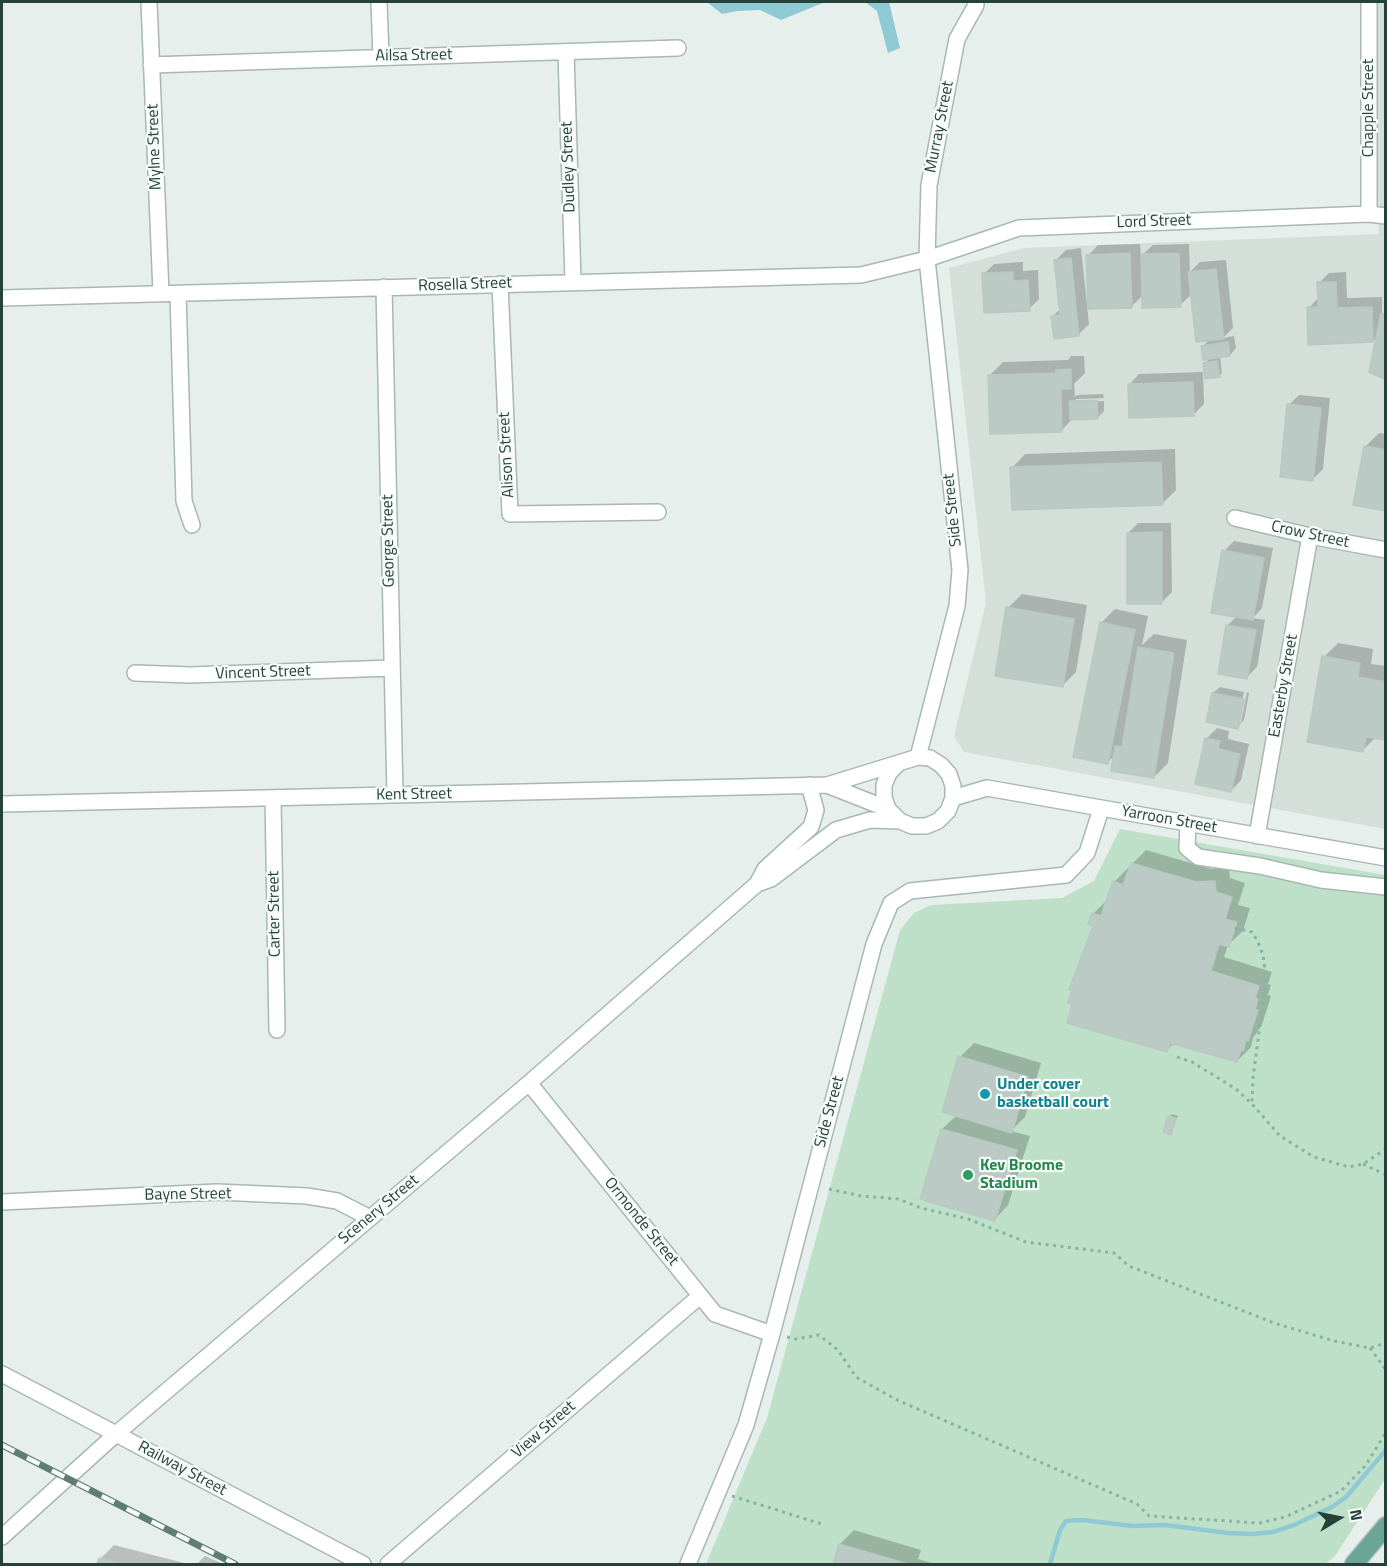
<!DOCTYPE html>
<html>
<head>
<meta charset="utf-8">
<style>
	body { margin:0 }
	#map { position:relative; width:1387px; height:1566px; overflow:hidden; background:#e6efeb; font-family:"Titillium Web",sans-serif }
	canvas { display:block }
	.frame { position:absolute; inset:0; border:3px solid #24423a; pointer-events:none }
	.north { position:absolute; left:1309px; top:1488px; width:60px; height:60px; -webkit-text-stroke:4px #f7fbf9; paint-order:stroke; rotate:80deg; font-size:16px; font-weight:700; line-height:24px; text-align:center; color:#24423a }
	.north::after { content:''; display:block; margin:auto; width:21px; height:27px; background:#24423a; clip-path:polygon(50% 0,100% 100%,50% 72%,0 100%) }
</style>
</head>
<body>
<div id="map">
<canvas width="1387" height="1566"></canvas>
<div class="frame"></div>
<div class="north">N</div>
</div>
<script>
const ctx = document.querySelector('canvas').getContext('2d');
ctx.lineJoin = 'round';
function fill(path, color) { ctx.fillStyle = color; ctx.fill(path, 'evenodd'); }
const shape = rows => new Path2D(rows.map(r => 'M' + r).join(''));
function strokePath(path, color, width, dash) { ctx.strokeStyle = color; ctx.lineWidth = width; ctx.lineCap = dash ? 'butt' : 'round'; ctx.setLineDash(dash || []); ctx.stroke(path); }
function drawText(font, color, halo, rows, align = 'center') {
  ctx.font = font + ' "Titillium Web",sans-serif'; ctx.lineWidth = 4.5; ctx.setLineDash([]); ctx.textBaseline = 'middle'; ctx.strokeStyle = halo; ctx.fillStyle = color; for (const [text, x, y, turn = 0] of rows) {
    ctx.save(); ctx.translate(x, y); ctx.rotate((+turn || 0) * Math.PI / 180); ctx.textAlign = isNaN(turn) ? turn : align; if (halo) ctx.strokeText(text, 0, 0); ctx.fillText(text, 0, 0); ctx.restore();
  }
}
const built = shape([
	[1374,2,1385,2,1385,829,964,752,954,736,986,603,949,268,1024,248,1379,234]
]);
const green = shape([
	[1120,829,1385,875,1385,1479,1335,1556,1325,1564,706,1564,767,1418,900,930,914,913,931,905,1062,898,1094,881]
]);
const water = shape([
	[707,2,840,2,825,2,781,20,760,10,737,11,722,14],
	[865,2,889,2,900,48,888,53,877,11]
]);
const shadow = shape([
	[1140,244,1141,256,1153,245,1189,244,1190,272,1200,262,1226,260,1233,328,1223,338,1234,336,1236,348,1230,355,1220,356,1222,373,1219,376,1204,364,1211,357,1203,346,1210,339,1192,294,1180,305,1143,295,1132,306,1088,256,1098,245],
	[1081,248,1089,324,1078,335,1053,316,1060,309,1056,260,1066,250],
	[1023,262,1023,271,1038,270,1039,299,1029,309,984,274,994,264],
	[1346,272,1347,298,1382,297,1382,314,1386,311,1386,379,1378,336,1373,341,1309,308,1319,297,1319,283,1329,273],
	[1071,356,1084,356,1085,373,1074,384,1075,397,1077,395,1103,394,1104,398,1076,399,1076,402,1104,401,1104,411,1097,418,1073,418,1062,430,989,376,1003,362,1068,360],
	[1203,372,1204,404,1193,415,1129,385,1139,374],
	[1299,395,1330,398,1323,469,1313,479,1289,405],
	[1379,433,1386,434,1386,510,1365,447],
	[1175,449,1176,490,1162,504,1012,468,1025,454],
	[1138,523,1171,523,1172,592,1162,602,1128,533],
	[1234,541,1273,548,1262,608,1253,618,1265,620,1257,667,1246,678,1228,625,1237,616,1224,551],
	[1022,594,1087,605,1076,672,1062,686,1008,608],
	[1115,609,1148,616,1142,645,1154,634,1187,640,1168,763,1154,777,1115,755,1107,763,1101,623],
	[1338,643,1373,649,1371,664,1386,666,1386,739,1376,737,1363,750,1324,657],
	[1220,687,1244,692,1238,722,1241,722,1247,692,1249,693,1244,720,1237,727,1208,721,1213,693],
	[1217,728,1229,731,1228,739,1249,744,1241,780,1231,791,1206,739],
	[1146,850,1211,869,1229,867,1230,878,1245,883,1238,905,1250,908,1243,931,1228,945,1224,957,1272,972,1268,984,1271,985,1268,995,1271,996,1262,1025,1253,1038,1251,1047,1237,1061,1174,1043,1166,1051,1095,925,1090,923,1094,913,1108,899,1114,882,1128,868,1130,869,1132,864],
	[974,1043,1041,1063,1025,1117,1011,1131,1030,1136,1008,1205,995,1219,942,1129,957,1115,960,1057],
	[1172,1114,1178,1116,1170,1133,1170,1117],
	[854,1530,921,1550,918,1559,935,1564,834,1564,840,1544],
	[114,1545,188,1564,99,1564,100,1559],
	[205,1556,223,1564,197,1564]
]);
const stream = shape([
	[1050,1564,1060,1530,1066,1521,1082,1520,1132,1526,1165,1525,1228,1533,1252,1534,1273,1532,1294,1525,1332,1507,1346,1497,1386,1450]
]);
const building = shape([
	[1130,253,1132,308,1088,309,1086,255,1130,253],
	[1179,253,1181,307,1142,308,1141,254,1179,253],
	[1071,258,1079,336,1054,339,1051,316,1060,315,1054,260,1071,258],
	[1216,269,1224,339,1196,342,1188,272,1216,269],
	[1013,272,1013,281,1028,280,1030,311,984,313,982,273,1013,272],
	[1317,282,1336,282,1337,308,1372,307,1373,342,1308,345,1307,307,1318,307,1317,282],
	[1381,313,1386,315,1386,380,1369,372,1381,313],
	[1228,342,1230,356,1203,360,1201,346,1228,342],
	[1217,361,1220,377,1205,379,1203,363,1217,361],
	[1071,369,1071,389,1061,389,1062,432,990,434,988,375,1056,373,1056,370,1071,369],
	[1193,382,1194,416,1129,418,1128,384,1193,382],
	[1097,400,1098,419,1070,420,1069,401,1097,400],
	[1287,404,1321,408,1313,481,1280,477,1287,404],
	[1364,446,1386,450,1386,511,1353,505,1364,446],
	[1161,462,1163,505,1012,510,1010,467,1161,462],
	[1162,532,1162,604,1127,604,1127,533,1162,532],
	[1222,550,1264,558,1253,620,1211,613,1222,550],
	[1006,607,1074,619,1063,687,995,676,1006,607],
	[1100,622,1135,630,1108,764,1073,757,1100,622],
	[1226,625,1256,630,1247,679,1218,674,1226,625],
	[1138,647,1174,653,1154,778,1111,771,1115,746,1122,747,1138,647],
	[1322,656,1360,663,1358,677,1386,682,1386,740,1366,737,1363,752,1307,742,1322,656],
	[1212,693,1244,699,1238,729,1206,722,1212,693],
	[1205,738,1220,741,1218,749,1240,754,1231,792,1195,784,1205,738],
	[1131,863,1196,882,1215,881,1216,892,1232,897,1225,919,1237,922,1229,947,1219,944,1211,971,1259,986,1255,998,1258,999,1255,1009,1258,1010,1248,1041,1246,1040,1243,1051,1241,1050,1237,1062,1170,1043,1167,1052,1067,1023,1072,1004,1068,1003,1072,991,1069,990,1093,926,1088,924,1092,913,1101,916,1113,881,1123,885,1131,863],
	[958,1056,1028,1077,1012,1133,942,1112,958,1056],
	[1168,1116,1176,1118,1171,1135,1163,1132,1168,1116],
	[941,1129,1017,1150,995,1221,920,1199,941,1129],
	[839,1544,908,1564,833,1564,839,1544],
	[99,1558,123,1564,97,1564,99,1558]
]);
const path = shape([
	[1235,928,1252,932,1257,940,1263,955,1266,979,1253,1078,1252,1104],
	[1177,1057,1192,1062,1236,1089,1252,1104,1280,1136,1314,1157,1349,1167,1363,1164,1386,1149],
	[1363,1164,1386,1175],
	[829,1189,861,1196,898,1199,921,1208,968,1219,1026,1242,1114,1253,1129,1266,1274,1323,1334,1341,1370,1348,1386,1343],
	[787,1337,796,1339,819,1335,838,1350,856,1377,897,1400,1137,1504,1149,1516,1260,1523,1285,1517,1341,1491,1366,1465,1386,1432],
	[1370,1348,1386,1370],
	[732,1496,825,1525]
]);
const minor = shape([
	[149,2,161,293],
	[379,2,381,56],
	[1369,2,1369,214],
	[566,52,573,281],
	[151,65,678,48],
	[500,284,510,514,658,512],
	[384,287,395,795],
	[178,293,184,501,192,525],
	[2,298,861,275,927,259,1019,228,1369,214,1386,216],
	[1235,518,1310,536,1386,550],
	[135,673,190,675,392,668],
	[918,757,957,606,960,570,927,259,929,185,957,39,976,5,975,2],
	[827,785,888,809],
	[273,798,277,1030],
	[953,798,987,788,1386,858],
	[2,804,827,785,918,757,930,758,941,765,949,774,953,786,953,798,948,811,938,821,926,826,912,826,900,821,888,809,884,797,884,785,889,773,898,764],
	[1188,824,1187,848,1198,857,1260,866,1321,880,1386,887],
	[1257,836,1310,536],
	[757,884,771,879,836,830,870,820,900,821],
	[529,1083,715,1314,772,1334],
	[2,1202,217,1192,307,1196,337,1201,370,1218],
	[2,1374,363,1564],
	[2,1537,116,1434,529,1083,757,884,765,869,811,827,816,810,809,785],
	[388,1564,700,1296],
	[688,1564,746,1425,772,1334,874,944,891,903,910,891,1066,875,1087,853,1101,809]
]);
const major = shape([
	[1354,1564,1386,1526]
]);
const rail = shape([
	[2,1445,235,1564]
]);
const markers = [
	[985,1094,6,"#0f9aa8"],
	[968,1175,6,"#2e9e5b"]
];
const streetNames = [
	["Ailsa Street",414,56,-1],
	["Chapple Street",1369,108,-90],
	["Murray Street",940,127,-79],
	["Mylne Street",155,147,-92],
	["Dudley Street",569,167,-92],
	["Lord Street",1154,222,-2],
	["Rosella Street",465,285,-2],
	["Alison Street",507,455,-93],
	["Side Street",953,510,-96],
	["Crow Street",1310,535,12],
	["George Street",389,541,-91],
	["Vincent Street",263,673,-2],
	["Easterby Street",1284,686,-80],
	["Kent Street",414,795,-1],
	["Yarroon Street",1169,820,10],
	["Carter Street",275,914,-91],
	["Side Street",830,1112,-75],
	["Bayne Street",188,1195,-1],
	["Scenery Street",379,1210,-40],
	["Ormonde Street",641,1222,51],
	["View Street",544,1430,-41],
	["Railway Street",182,1469,28]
];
const cultureNames = [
	["Under cover",997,1085],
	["basketball court",997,1103]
];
const leisureNames = [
	["Kev Broome",980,1166],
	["Stadium",980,1184]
];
fill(built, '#d4dfda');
fill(green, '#bfe0c8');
fill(water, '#8ec9d4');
fill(shadow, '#0003');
strokePath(stream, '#8ec9d4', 4.5);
fill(building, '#bbcac4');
strokePath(building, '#b8c9c2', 1.5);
strokePath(minor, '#a8b8b2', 18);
strokePath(major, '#c2cac8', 21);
strokePath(path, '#86b3a5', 3, [3, 4.5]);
strokePath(minor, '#fff', 15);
strokePath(major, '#6aa596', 18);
strokePath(rail, '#5f7d75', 7);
strokePath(rail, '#f7fbf9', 4.5, [14]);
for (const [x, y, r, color] of markers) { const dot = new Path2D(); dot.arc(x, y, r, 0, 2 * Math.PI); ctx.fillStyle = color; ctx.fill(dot); strokePath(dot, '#f7fbf9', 2); }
drawText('16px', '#24423a', '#f7fbf9', streetNames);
drawText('bold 16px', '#0d838f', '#f7fbf9', cultureNames, 'left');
drawText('bold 16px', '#27864d', '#f7fbf9', leisureNames, 'left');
</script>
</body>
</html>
